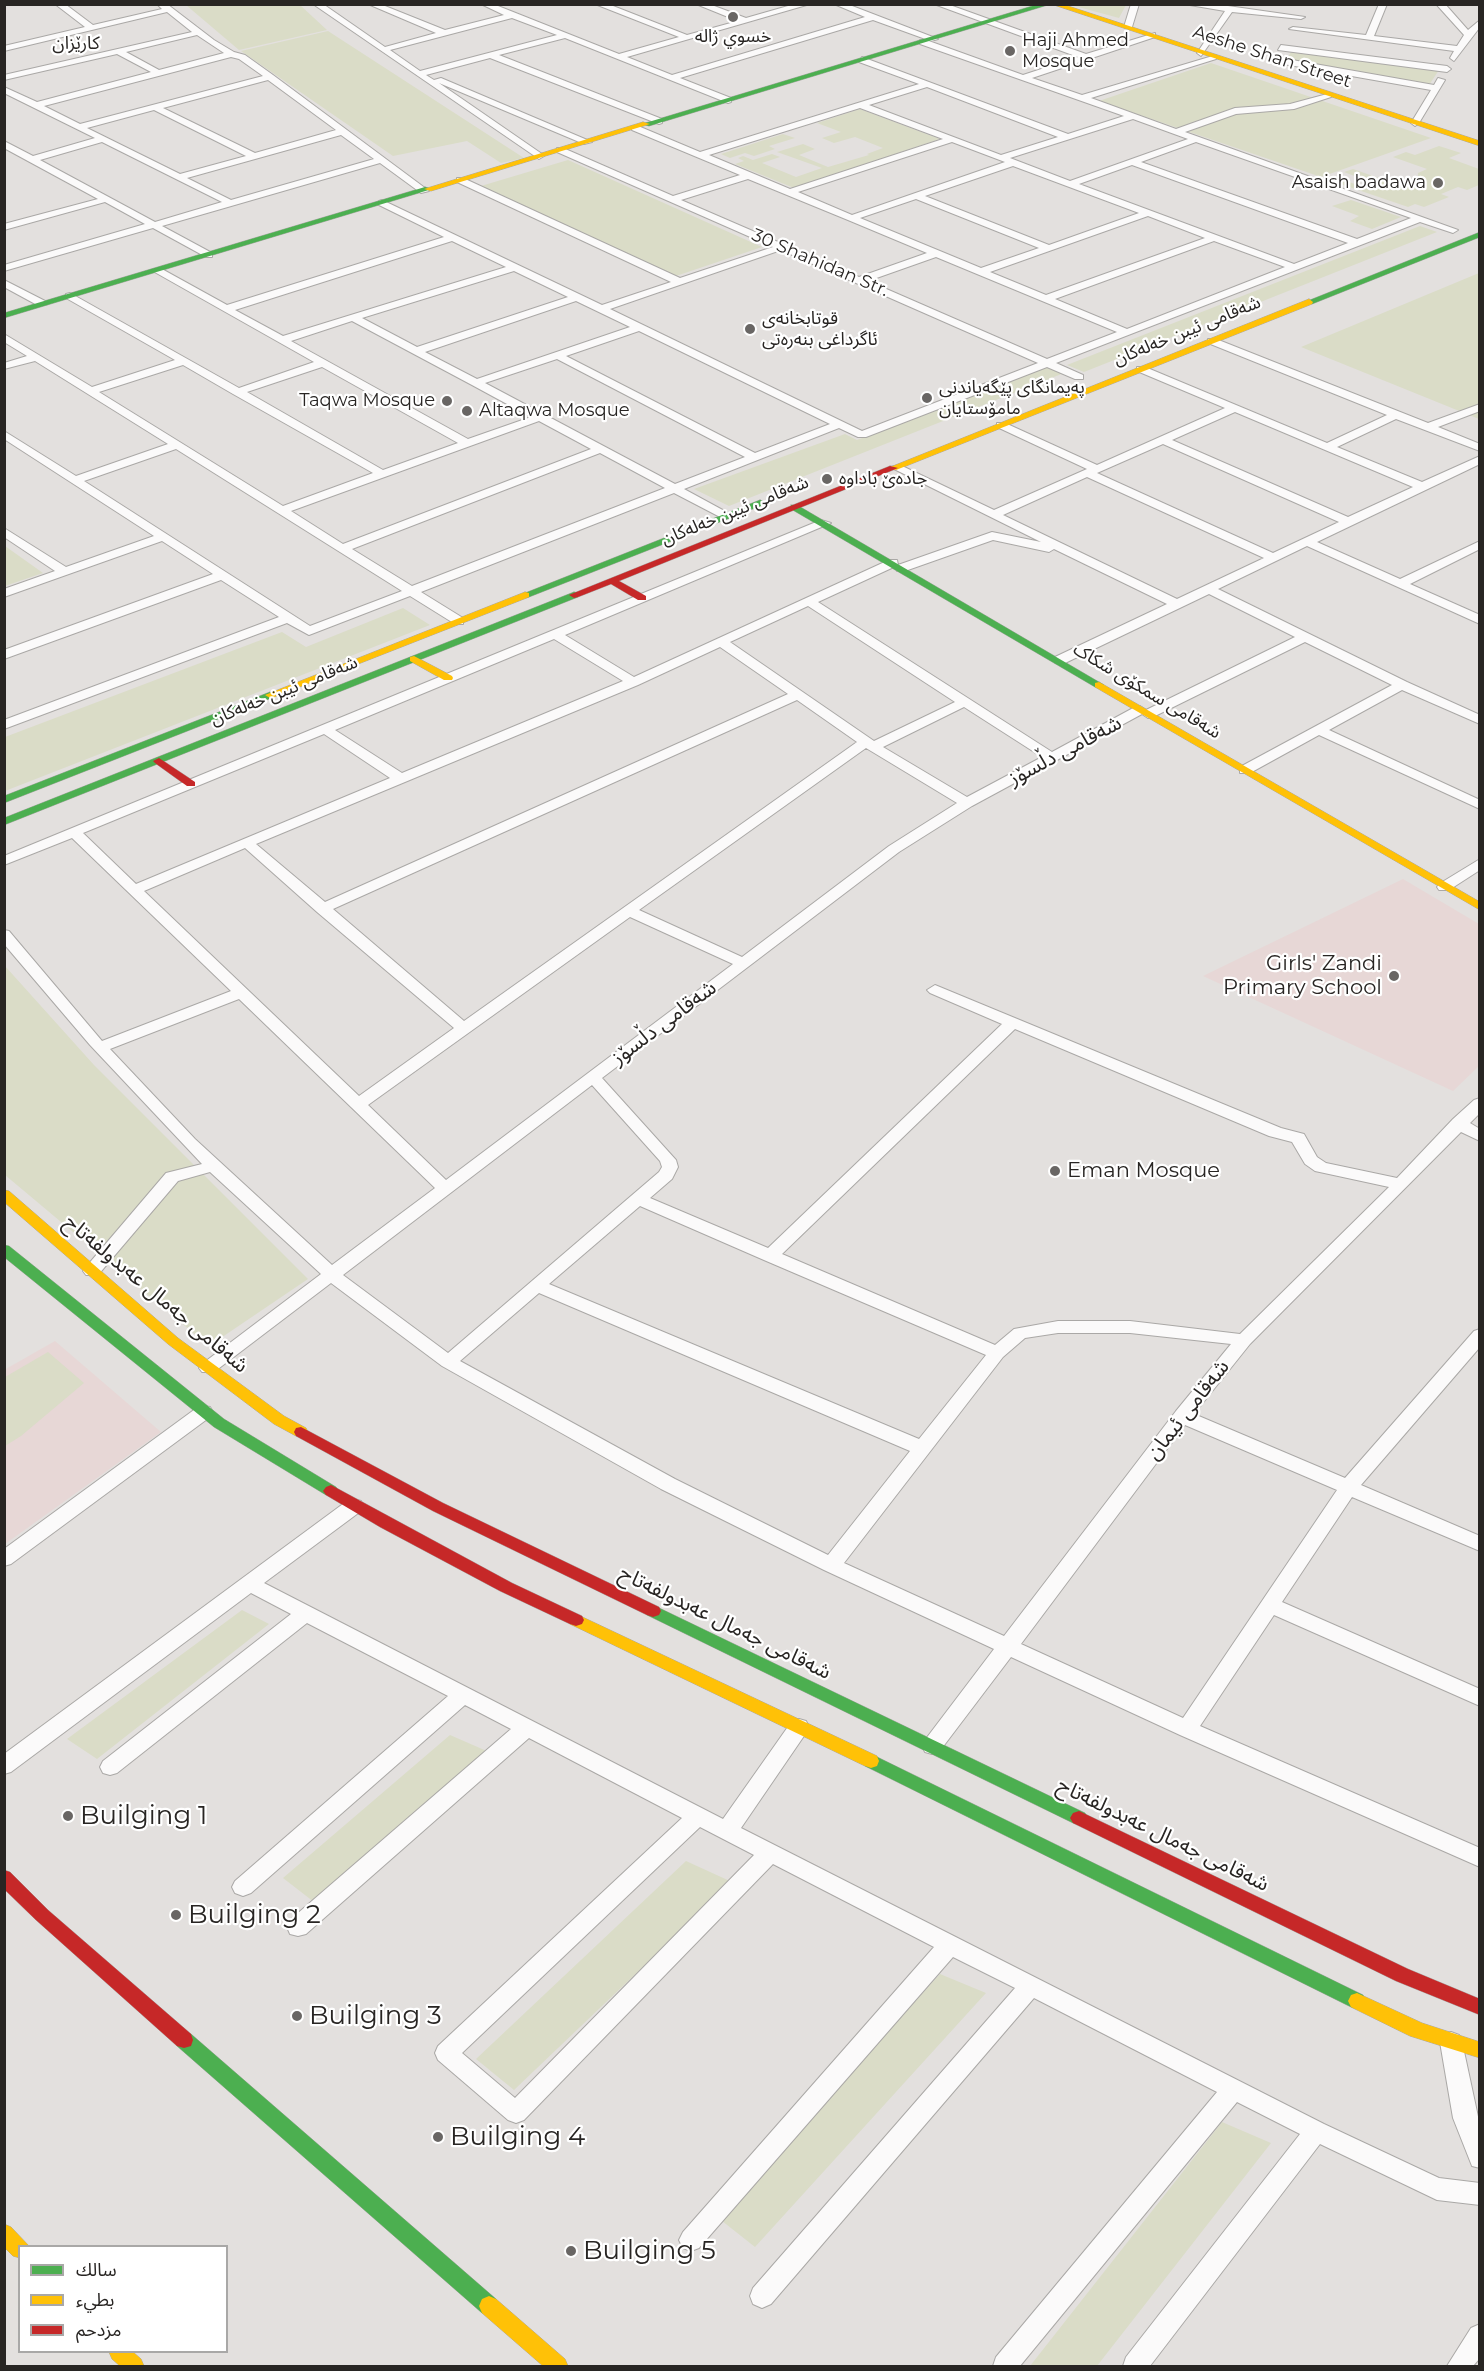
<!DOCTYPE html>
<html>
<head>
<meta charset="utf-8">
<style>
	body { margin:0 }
	#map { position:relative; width:1484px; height:2371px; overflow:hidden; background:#e3e0de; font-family:Montserrat,"Noto Sans Arabic",sans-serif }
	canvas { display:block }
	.frame { position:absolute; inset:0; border:6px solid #282523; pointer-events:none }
	.legend { position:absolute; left:18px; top:2245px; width:210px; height:108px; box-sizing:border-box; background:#fff; border:2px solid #a9a8a7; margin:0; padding:8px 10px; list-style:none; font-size:18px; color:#282523 }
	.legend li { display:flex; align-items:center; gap:12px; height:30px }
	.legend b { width:30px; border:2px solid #a9a8a7 }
</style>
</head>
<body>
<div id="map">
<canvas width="1484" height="2371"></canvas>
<div class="frame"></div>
<ul class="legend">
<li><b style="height:8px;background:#4caf50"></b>سالك</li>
<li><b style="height:8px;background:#ffc107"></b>بطيء</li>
<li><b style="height:8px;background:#c62828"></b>مزدحم</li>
</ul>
</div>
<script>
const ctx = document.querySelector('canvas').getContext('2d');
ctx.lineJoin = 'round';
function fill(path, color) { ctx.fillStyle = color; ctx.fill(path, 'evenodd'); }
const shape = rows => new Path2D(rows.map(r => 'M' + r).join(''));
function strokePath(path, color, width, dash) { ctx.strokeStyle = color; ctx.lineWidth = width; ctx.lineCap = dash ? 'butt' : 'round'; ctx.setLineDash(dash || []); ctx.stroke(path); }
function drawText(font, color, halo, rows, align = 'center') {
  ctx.font = font + ' Montserrat,"Noto Sans Arabic",sans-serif'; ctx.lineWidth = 4.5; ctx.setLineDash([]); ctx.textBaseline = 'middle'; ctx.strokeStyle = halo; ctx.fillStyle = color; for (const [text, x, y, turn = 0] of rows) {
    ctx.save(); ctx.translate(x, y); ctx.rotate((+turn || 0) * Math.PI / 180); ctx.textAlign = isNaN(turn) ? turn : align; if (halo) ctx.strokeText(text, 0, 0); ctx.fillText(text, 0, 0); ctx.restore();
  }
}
const education = shape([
	[1403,879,1479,924,1479,1066,1453,1091,1203,976],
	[55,1341,161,1432,5,1544,4,1370]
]);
const green = shape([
	[186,5,300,5,327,30,239,50],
	[1071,5,1126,5,1119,18],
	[328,31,524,158,501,163,467,141,393,156,241,51],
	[1291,52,1439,70,1429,85,1286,60],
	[1211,63,1431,138,1321,177,1099,101],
	[860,109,940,139,794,188,735,164,744,161,738,158,743,156,753,160,772,154,780,157,762,163,796,177,822,168,777,152,803,144,815,149,799,155,828,167,869,155,867,154,883,148,855,137,834,143,822,138,841,132,817,123],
	[783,134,795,138,769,146,775,149,754,156,745,153,730,158,721,154],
	[1439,146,1461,153,1449,158,1479,169,1479,185,1467,190,1458,187,1441,194,1449,197,1424,207,1415,204,1408,207,1329,180,1336,177,1368,189,1378,185,1344,172,1353,169,1393,183,1401,180,1418,181,1418,173,1427,169,1393,157,1406,152,1415,155],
	[568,160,762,247,673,277,481,186],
	[1351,200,1401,217,1372,229,1350,221,1359,216,1332,206],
	[1420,226,1437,232,1084,372,1067,365],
	[1479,273,1479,419,1301,347],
	[1048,366,1064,373,729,506,694,489,845,434,857,440],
	[5,546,43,573,5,586],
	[403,608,430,625,5,791,5,737,282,632,306,647],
	[5,966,94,1065,308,1279,209,1346,5,1175],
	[48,1352,84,1383,21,1436,5,1446,5,1377],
	[242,1610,269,1624,97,1759,67,1739],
	[450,1735,489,1752,314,1902,283,1878],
	[686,1861,732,1882,514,2090,476,2059],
	[940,1974,986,1993,755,2247,717,2217],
	[1222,2122,1271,2143,1097,2366,1030,2366]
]);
const street = shape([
	[55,4,65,4,93,25,162,9,157,4,167,4,214,40,234,52,245,55,273,75,429,191,421,193,380,163,162,226,212,253,212,257,206,257,153,228,4,271,4,265,145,224,105,202,4,230,4,224,98,199,4,148,4,141,33,156,95,138,4,93,4,87,37,102,151,72,117,54,4,80,4,75,192,32,167,12,4,51,4,46,85,27,55,4],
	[197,35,224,53,159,70,126,52,197,35],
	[231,57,239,59,263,76,80,124,44,106,231,57],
	[268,80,336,130,255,153,163,108,268,80],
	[154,110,246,156,180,174,87,128,154,110],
	[341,135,374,159,231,200,187,178,341,135],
	[102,142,222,202,155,222,40,160,102,142],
	[313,4,323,4,385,47,436,33,368,4,380,4,445,30,504,15,481,4,493,4,619,54,679,37,595,4,608,4,687,35,738,21,696,4,709,4,746,18,795,4,810,4,627,57,672,75,865,17,834,4,847,4,938,39,931,41,873,20,680,78,731,98,731,102,728,103,565,38,499,55,662,119,662,123,659,124,490,58,426,75,434,80,441,78,592,142,584,144,439,83,542,154,544,156,539,159,313,4],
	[512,18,557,35,420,71,390,50,512,18],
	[934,4,947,4,1086,54,1155,33,1155,37,1032,78,1082,95,1216,55,1216,59,1091,98,1176,129,1235,108,1290,104,1331,93,1331,97,1294,109,1236,114,1185,132,1458,230,1453,233,1420,222,1056,363,1083,375,1083,379,1075,379,1047,367,866,437,858,437,839,428,684,489,730,514,730,518,722,518,674,493,421,592,463,618,463,624,455,624,410,596,309,635,287,623,4,729,4,720,279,617,221,580,4,659,4,650,213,574,162,541,4,597,4,589,55,571,4,537,4,528,66,567,154,536,4,439,4,431,76,476,168,444,35,361,4,369,4,363,27,356,4,342,4,334,92,387,175,360,66,298,66,294,70,293,239,388,314,362,151,270,160,268,227,305,444,237,379,205,379,201,382,200,602,305,671,282,457,182,457,178,463,178,680,278,773,247,557,152,557,148,563,148,673,196,740,175,632,130,632,126,638,126,700,152,919,84,859,62,862,57,1068,134,1124,116,920,44,920,40,926,40,1023,75,1078,57,934,4],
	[927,87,1058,137,1001,155,869,105,927,87],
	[860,108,943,139,790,189,709,155,860,108],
	[1133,119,1188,139,1070,181,1010,158,1133,119],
	[952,142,1005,162,852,215,798,192,952,142],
	[1196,142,1411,218,1357,239,1141,162,1196,142],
	[1132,165,1348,243,1294,264,1079,184,1132,165],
	[1013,166,1139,213,1049,245,925,196,1013,166],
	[748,179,848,220,927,253,859,277,681,200,748,179],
	[916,199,1039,248,981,268,860,218,916,199],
	[1148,216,1205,238,1046,295,990,272,1148,216],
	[452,241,506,267,283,336,235,310,452,241],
	[1214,241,1285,267,1127,329,1055,299,1214,241],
	[781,250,1038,363,862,431,610,309,781,250],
	[936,257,977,274,1117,332,1047,359,868,281,936,257],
	[514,271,568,297,417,347,362,318,514,271],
	[576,301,630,327,477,379,425,352,576,301],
	[352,321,472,385,531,417,468,439,291,341,352,321],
	[639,331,830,424,755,453,566,356,639,331],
	[557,359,745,457,675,484,485,383,557,359],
	[183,365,233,394,373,473,283,506,99,392,183,365],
	[322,367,458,443,383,470,247,392,322,367],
	[539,421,591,449,343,544,291,511,539,421],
	[176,449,402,591,310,626,84,481,176,449],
	[600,453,665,488,412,586,352,549,600,453],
	[1131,4,1139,4,1132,27,1128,29,1124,27,1131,4],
	[1184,4,1214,4,1305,17,1301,19,1232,12,1201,56,1197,53,1225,11,1184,4],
	[1379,4,1387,4,1374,36,1457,46,1464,35,1436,4,1445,4,1468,30,1480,20,1480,27,1454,61,1450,58,1454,51,1289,29,1293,27,1366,35,1379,4],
	[1281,45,1447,66,1451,69,1447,72,1278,50,1281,45],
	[1275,57,1434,85,1438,78,1445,80,1419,123,1415,126,1411,123,1431,90,1272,62,1275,57],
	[4,280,47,302,48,304,39,306,4,287,4,280],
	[1208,339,1216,339,1428,423,1480,404,1480,411,1438,427,1480,444,1480,451,1396,419,1337,447,1422,482,1480,456,1480,464,1317,542,1400,579,1480,541,1480,549,1410,584,1480,615,1480,624,1307,546,1218,589,1407,682,1480,715,1480,724,1402,690,1329,730,1480,800,1480,809,1319,735,1250,773,1240,773,1240,767,1392,685,1305,642,1153,717,1148,718,1142,714,972,806,899,852,602,1078,676,1160,678,1167,672,1179,650,1198,768,1248,1002,1024,930,993,927,990,935,985,1281,1128,1304,1134,1317,1157,1326,1163,1397,1178,1453,1119,1474,1100,1480,1098,1480,1113,1470,1123,1480,1129,1480,1141,1461,1132,1250,1344,1194,1414,1345,1478,1474,1331,1480,1329,1480,1347,1361,1485,1480,1536,1480,1551,1352,1497,1282,1602,1480,1689,1480,1706,1274,1615,1200,1726,1480,1848,1480,1867,1180,1735,1011,1657,939,1752,932,1754,925,1752,922,1746,925,1740,994,1649,824,1570,661,1489,442,1366,331,1283,214,1372,202,1372,199,1368,202,1364,321,1274,210,1172,178,1181,98,1275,86,1275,83,1271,86,1267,166,1173,202,1164,90,1045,4,944,4,930,9,931,102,1041,231,991,72,838,4,865,4,856,821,520,831,523,565,635,634,677,889,560,897,560,898,565,992,532,1041,542,890,467,900,465,994,510,1087,469,997,427,997,423,1005,423,1097,465,1225,408,1137,371,1137,367,1145,367,1327,443,1387,415,1208,343,1208,339],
	[1235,412,1413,487,1348,517,1172,440,1235,412],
	[1163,444,1339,522,1273,553,1097,473,1163,444],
	[1087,477,1264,558,1177,599,1003,515,1087,477],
	[993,540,1049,552,1054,549,1167,604,1055,657,1055,663,1065,663,1209,594,1295,637,1146,710,1140,706,1135,707,1052,752,818,602,896,566,897,571,905,571,993,540],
	[808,606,955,702,874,741,730,642,808,606],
	[554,639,623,681,402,773,335,730,554,639],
	[720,647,788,694,325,902,256,844,638,685,720,647],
	[797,700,857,742,464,1021,333,909,797,700],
	[964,707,1042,757,967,797,883,747,964,707],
	[324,734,390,778,136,884,83,833,324,734],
	[866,748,957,803,889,846,742,957,639,910,866,748],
	[245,848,317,912,454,1028,359,1096,144,891,245,848],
	[630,917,733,964,446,1180,368,1105,630,917],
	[239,999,435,1188,332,1265,195,1139,110,1049,239,999],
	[1015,1029,1269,1136,1292,1142,1305,1164,1315,1171,1389,1187,1240,1334,1130,1321,1058,1321,1014,1329,995,1345,782,1254,1015,1029],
	[592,1085,660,1161,662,1167,659,1172,448,1353,343,1275,592,1085],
	[640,1206,764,1260,986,1355,919,1439,549,1284,640,1206],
	[539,1293,910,1451,828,1555,675,1479,460,1361,539,1293],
	[1058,1333,1130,1333,1231,1344,1176,1411,1004,1636,844,1563,1003,1357,1025,1338,1058,1333],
	[1185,1425,1337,1490,1183,1718,1021,1644,1185,1425],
	[1480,859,1480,870,1449,890,1439,890,1437,887,1439,884,1480,859],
	[204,1406,210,1407,213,1412,210,1417,11,1564,4,1566,4,1549,198,1407,204,1406],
	[354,1499,361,1501,363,1506,361,1511,264,1583,723,1819,792,1721,799,1719,806,1721,809,1727,806,1733,741,1828,1324,2124,1439,2178,1480,2183,1480,2205,1437,2200,1320,2144,1150,2366,1123,2366,1126,2357,1300,2134,1237,2102,1020,2366,993,2366,996,2357,1217,2092,1034,1998,771,2304,762,2308,753,2304,750,2296,753,2288,1015,1988,953,1957,699,2248,691,2251,683,2248,679,2240,683,2232,934,1947,773,1864,524,2120,516,2123,508,2120,438,2060,435,2053,438,2046,682,1818,529,1738,306,1934,298,1936,290,1934,287,1927,290,1920,511,1729,465,1705,251,1893,243,1896,235,1893,232,1887,235,1881,448,1696,307,1623,117,1773,110,1775,103,1773,100,1767,103,1761,291,1614,251,1593,11,1772,4,1774,4,1754,347,1501,354,1499],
	[700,1827,754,1855,515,2098,462,2053,700,1827],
	[1451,2032,1459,2035,1462,2042,1480,2126,1480,2168,1472,2166,1453,2118,1440,2042,1443,2035,1451,2032],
	[1480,2324,1480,2358,1473,2366,1447,2366,1471,2328,1480,2324]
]);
const fast = shape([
	[1039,4,1051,4,649,126,642,124,1039,4],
	[425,187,432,189,4,318,4,313,425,187],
	[1480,232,1480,237,1312,304,1305,302,1480,232],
	[760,500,763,501,763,505,529,597,525,598,520,595,760,500],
	[791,505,797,505,1104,685,1099,688,1095,687,791,509,791,505],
	[574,592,578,593,578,597,4,825,4,818,574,592],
	[270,692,275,695,274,697,4,803,4,796,270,692],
	[4,1245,9,1246,224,1419,336,1487,339,1491,336,1495,326,1495,214,1427,4,1257,4,1245],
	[653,1605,1085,1813,1088,1818,1085,1823,1079,1825,1073,1823,647,1615,645,1611,647,1607,653,1605],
	[871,1754,1363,1995,1366,2001,1363,2007,1357,2009,1351,2007,865,1766,863,1761,865,1756,871,1754],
	[184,2032,191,2034,496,2299,499,2306,496,2313,489,2316,482,2313,177,2046,175,2040,177,2034,184,2032]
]);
const slow = shape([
	[1051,4,1062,4,1480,141,1480,146,1051,4],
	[643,122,650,124,431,191,424,189,643,122],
	[1309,299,1313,302,1312,304,896,470,888,468,1309,299],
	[525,592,529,593,529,597,274,697,270,698,265,695,525,592],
	[414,656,452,676,453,678,452,680,444,680,410,661,410,657,414,656],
	[1099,682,1480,902,1480,910,1095,687,1095,683,1099,682],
	[4,1190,9,1191,178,1338,284,1416,306,1428,308,1432,306,1436,296,1436,274,1424,168,1344,4,1202,4,1190],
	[576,1614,877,1756,879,1761,877,1766,871,1768,865,1766,570,1624,568,1620,570,1616,576,1614],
	[1357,1993,1422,2023,1480,2042,1480,2058,1410,2036,1351,2007,1348,2001,1351,1995,1357,1993],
	[4,2224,11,2227,29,2246,20,2246,20,2258,13,2256,4,2247,4,2224],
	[489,2296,496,2299,565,2359,568,2366,543,2366,482,2313,479,2306,482,2299,489,2296],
	[109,2352,133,2352,141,2359,144,2366,120,2366,112,2359,109,2352]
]);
const jam = shape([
	[890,466,898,468,619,581,646,596,646,600,638,600,611,584,578,597,574,598,569,595,890,466],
	[159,758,195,782,195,786,187,786,155,763,153,761,159,758],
	[301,1427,443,1503,659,1607,661,1611,659,1615,653,1617,647,1615,433,1511,296,1436,294,1432,296,1428,301,1427],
	[331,1485,512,1583,582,1616,584,1620,582,1624,576,1626,570,1624,500,1591,380,1527,326,1495,323,1491,326,1487,331,1485],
	[1079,1811,1408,1969,1480,1999,1480,2015,1396,1981,1073,1823,1070,1818,1073,1813,1079,1811],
	[4,1870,10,1872,48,1910,191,2034,193,2040,191,2046,184,2048,177,2046,36,1920,4,1889,4,1870]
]);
const markers = [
	[733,17,6,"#696664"],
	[1010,51,6,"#696664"],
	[1438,183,6,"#696664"],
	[750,329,6,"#696664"],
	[927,398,6,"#696664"],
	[447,401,6,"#696664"],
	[467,411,6,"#696664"],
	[827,479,6,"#696664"],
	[1394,976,6,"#696664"],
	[1055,1171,6,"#696664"],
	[68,1816,6,"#696664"],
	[176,1915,6,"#696664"],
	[297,2016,6,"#696664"],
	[438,2137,6,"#696664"],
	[571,2251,6,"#696664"]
];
const farPoinames = [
	["خسوي ژاله",733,37,"center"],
	["Haji Ahmed",1022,41],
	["Mosque",1022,62],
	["Asaish badawa",1426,183,"right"],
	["قوتابخانەی",762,319],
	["ئاگرداغی بنەرەتی",762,340],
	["پەیمانگای پێگەیاندنی",939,388],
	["مامۆستایان",939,409],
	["Taqwa Mosque",435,401,"right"],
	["Altaqwa Mosque",479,411],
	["جادەێ باداوە",839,479]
];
const farNeighbourhoodnames = [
	["کارێزان",76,44]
];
const farStreetnames = [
	["Aeshe Shan Street",1272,57,18],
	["30 Shahidan Str.",820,263,23],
	["شەقامی ئیبن خەلەکان",1187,331,-22],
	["شەقامی ئیبن خەلەکان",735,511,-22],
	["شەقامی ئیبن خەلەکان",284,691,-22],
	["شەقامی سمکۆی شکاک",1147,691,31]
];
const streetNames = [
	["شەقامی دڵسۆز",1065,751,-28],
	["شەقامی دڵسۆز",664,1023,-37],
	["شەقامی جەمال عەبدولفەتاح",156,1294,40],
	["شەقامی ئیمان",1188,1410,-52],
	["شەقامی جەمال عەبدولفەتاح",725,1623,26],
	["شەقامی جەمال عەبدولفەتاح",1163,1835,26]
];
const poiNames = [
	["Girls' Zandi",1382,964],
	["Primary School",1382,988],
	["Eman Mosque",1067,1171,"left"]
];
const nearPoinames = [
	["Builging 1",80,1816],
	["Builging 2",188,1915],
	["Builging 3",309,2016],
	["Builging 4",450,2137],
	["Builging 5",583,2251]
];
fill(education, '#e7d7d6');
fill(green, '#dadcc7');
strokePath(street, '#aaa8a6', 2);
strokePath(fast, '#aaa8a6', 1);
strokePath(slow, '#aaa8a6', 1);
strokePath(jam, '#aaa8a6', 1);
fill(street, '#fbfafa');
fill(fast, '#4caf50');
fill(slow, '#ffc107');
fill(jam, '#c62828');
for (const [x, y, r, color] of markers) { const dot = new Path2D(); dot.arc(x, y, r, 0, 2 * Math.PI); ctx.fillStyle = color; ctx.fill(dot); strokePath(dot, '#fff', 2); }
drawText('18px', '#282523', '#fff', farPoinames, 'left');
drawText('18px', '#282523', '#fff', farNeighbourhoodnames);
drawText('18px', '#282523', '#fff', farStreetnames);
drawText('21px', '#282523', '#fff', streetNames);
drawText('21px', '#282523', '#fff', poiNames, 'right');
drawText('26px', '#282523', '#fff', nearPoinames, 'left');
</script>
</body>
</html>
